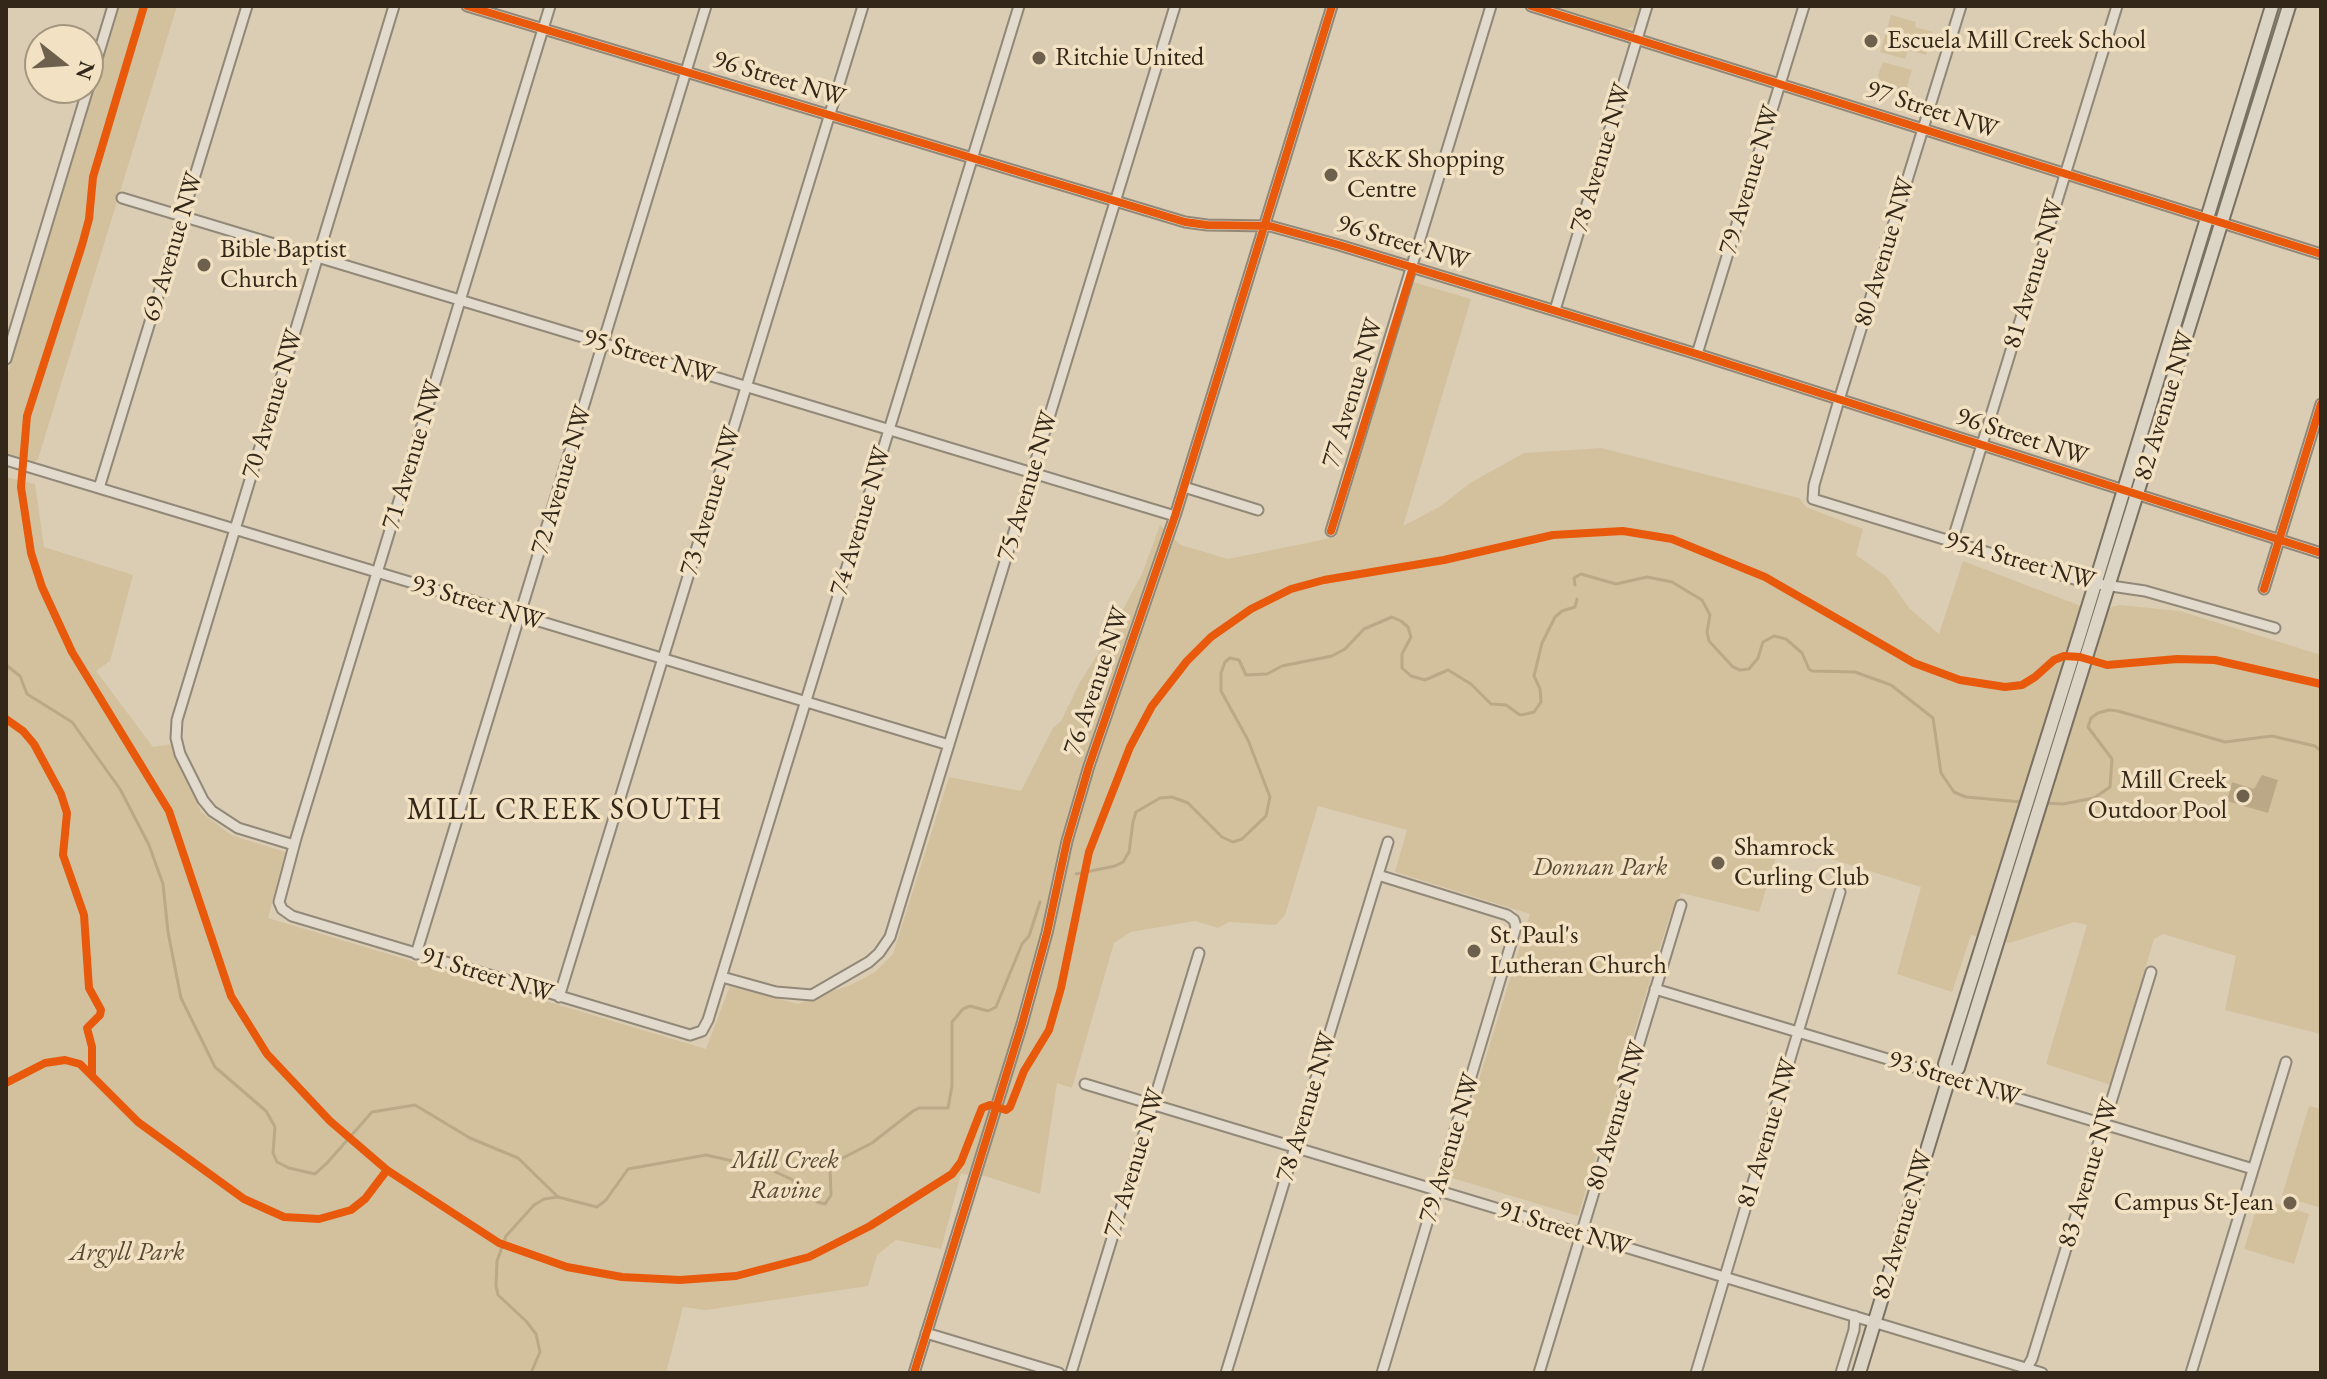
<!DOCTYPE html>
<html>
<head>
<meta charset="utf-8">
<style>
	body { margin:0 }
	#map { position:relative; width:2327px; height:1379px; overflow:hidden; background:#dbcdb3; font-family:"EB Garamond",serif }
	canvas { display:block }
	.frame { position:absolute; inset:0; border:8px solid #322718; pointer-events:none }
	.north { position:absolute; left:24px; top:24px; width:80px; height:80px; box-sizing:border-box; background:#f2e2c3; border:2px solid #a5977f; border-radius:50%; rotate:107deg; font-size:22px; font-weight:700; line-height:32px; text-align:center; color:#322718 }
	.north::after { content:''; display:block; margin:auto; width:28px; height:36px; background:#6d614e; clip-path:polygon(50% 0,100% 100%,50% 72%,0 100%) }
</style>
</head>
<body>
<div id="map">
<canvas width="2327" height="1379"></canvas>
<div class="frame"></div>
<div class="north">N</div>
</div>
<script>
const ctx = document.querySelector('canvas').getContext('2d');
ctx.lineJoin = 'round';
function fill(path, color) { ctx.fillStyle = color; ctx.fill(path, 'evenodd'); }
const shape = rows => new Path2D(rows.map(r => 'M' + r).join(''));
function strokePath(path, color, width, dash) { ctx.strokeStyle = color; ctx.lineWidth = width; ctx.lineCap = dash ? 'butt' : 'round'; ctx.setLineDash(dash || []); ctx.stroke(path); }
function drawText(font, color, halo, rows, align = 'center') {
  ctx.font = font + ' "EB Garamond",serif'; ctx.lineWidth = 7; ctx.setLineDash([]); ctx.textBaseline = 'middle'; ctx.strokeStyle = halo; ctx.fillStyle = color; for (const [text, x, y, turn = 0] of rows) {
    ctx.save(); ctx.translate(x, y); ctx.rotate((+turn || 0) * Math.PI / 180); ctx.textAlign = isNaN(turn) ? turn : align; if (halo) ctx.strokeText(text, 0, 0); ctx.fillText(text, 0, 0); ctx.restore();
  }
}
const green = shape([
	[120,6,177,6,38,459,34,462,6,453,6,379],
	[1551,6,1640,6,1634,26,1627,29],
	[1891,15,1916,22,1915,27,1933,32,1926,55,1908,50,1905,59,1880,52],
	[1883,62,1912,70,1904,96,1883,89,1878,75],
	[1413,282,1471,299,1403,526,1441,506,1470,483,1524,453,1601,448,1799,498,1806,507,1863,529,1856,555,1887,577,1909,608,1939,634,1963,561,2094,611,2120,605,2180,611,2321,655,2321,1034,2225,1010,2236,956,2163,934,2154,939,2111,1085,2046,1064,2087,925,2074,922,2010,943,1971,935,1952,992,1897,974,1921,887,1780,843,1759,912,1681,893,1669,918,1578,1216,1449,1177,1530,914,1395,872,1407,830,1318,806,1285,915,1276,925,1229,922,1218,928,1195,921,1131,932,1114,943,1072,1088,1057,1083,1040,1194,985,1176,961,1174,941,1249,896,1240,877,1255,868,1286,706,1310,683,1307,666,1373,6,1373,6,477,35,484,44,547,133,575,110,661,96,671,153,747,172,744,201,812,231,835,285,852,268,918,706,1049,730,986,798,1004,853,984,875,972,893,954,949,777,1021,791,1053,728,1061,721,1080,682,1106,641,1142,574,1160,525,1181,545,1228,559,1336,537],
	[2309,1106,2321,1109,2321,1208,2282,1196],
	[2260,1198,2309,1214,2294,1264,2244,1249]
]);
const water = shape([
	[2262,775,2278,780,2268,813,2227,801,2232,782,2254,789]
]);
const stream = shape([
	[1575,585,1574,578,1581,574,1616,584,1647,577,1672,582,1702,600,1710,615,1707,632,1709,641,1733,667,1740,670,1749,669,1758,658,1763,642,1774,636,1786,639,1802,653,1809,669,1812,671,1855,672,1891,685,1933,718,1941,773,1954,792,1966,797,2022,802],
	[6,665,20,676,27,694,72,722,120,789,149,845,163,884,168,932,181,998,215,1067,266,1111,275,1127,273,1153,277,1162,289,1168,315,1174,327,1163,372,1112,415,1105,470,1138,518,1158,558,1197],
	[2045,803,2063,804,2094,798,2110,787,2112,759,2088,727,2091,718,2098,713,2109,710,2118,711,2225,742,2272,736,2315,746,2321,751],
	[1076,874,1115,866,1123,862,1129,852,1133,822,1136,812,1160,798,1172,797,1188,803,1222,837,1233,842,1242,839,1266,816,1270,797,1248,740,1221,691,1221,673,1225,662,1230,658,1239,660,1246,675,1267,674,1282,666,1332,656,1345,649,1364,629,1392,617,1401,621,1408,627,1411,637,1402,654,1402,668,1411,676,1425,680,1448,670,1471,684,1491,704,1506,705,1520,715,1526,714,1534,712,1541,702,1540,689,1534,676,1542,643,1555,617,1562,611,1575,607,1577,599],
	[531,1373,540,1352,536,1334,526,1321,498,1295,496,1286,497,1261,506,1236,534,1205,544,1199,558,1197,597,1207,606,1200,628,1169,706,1155,769,1169,791,1179,817,1202,825,1204,831,1195,830,1169,835,1162,872,1143,913,1111,919,1108,948,1108,952,1086,952,1022,963,1009,970,1006,988,1011,996,1007,1022,944,1029,936,1040,902]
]);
const minor = shape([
	[467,6,1185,222,1207,225,1270,226,1339,245,1697,354,2321,553],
	[550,6,296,838,279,902,282,909,292,916,690,1035,702,1031,708,1020,1019,6],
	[1531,6,2321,254],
	[1961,6,1839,400,1814,485,1813,499,2084,582,2145,591,2275,628],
	[122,198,1175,516],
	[1555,310,1647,6],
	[1697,354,1804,6],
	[6,359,113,6],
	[6,460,949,745],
	[1184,487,1258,510],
	[99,488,247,6],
	[1331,531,1491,6],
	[1952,542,2117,6],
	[2264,589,2321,404],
	[294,845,238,828,212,811,203,800,180,754,176,738,177,720,394,6],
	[1378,875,1507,915,1514,920,1516,927,1382,1373],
	[416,954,706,6],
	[722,977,776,992,812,995,869,962,879,953,890,937,1175,6],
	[1655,989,2253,1169],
	[559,997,863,6],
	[1085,1084,2042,1373],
	[926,1333,1059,1373],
	[914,1373,1022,1024,1047,933,1067,841,1089,766,1175,516,1332,6],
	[1071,1373,1199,953],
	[1226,1373,1388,842],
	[1539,1373,1681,905],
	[1696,1373,1840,892],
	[1841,1373,1854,1330,1855,1316],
	[2024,1373,2032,1359,2151,972],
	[2191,1373,2286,1062]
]);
const major = shape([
	[1949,1078,1945,1064,2081,630,2272,6],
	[1859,1373,1949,1078,1958,1068,2289,6]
]);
const cycleway = shape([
	[144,6,93,177,89,219,82,245,27,416,21,487,31,553,42,587,72,652,169,811,231,996,267,1054,330,1121,387,1170,499,1243,567,1267,622,1277,680,1280,736,1276,809,1257,870,1226,952,1174,961,1162,982,1108,990,1105,1006,1110,1010,1107,1024,1071,1049,1030,1061,988,1089,852,1130,747,1152,706,1187,661,1211,637,1251,609,1291,589,1324,580,1444,560,1553,535,1623,531,1672,539,1765,577,1914,663,1960,680,2005,687,2022,685,2035,677,2054,660,2064,656,2080,657,2107,665,2177,659,2215,660,2321,684],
	[467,6,1185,222,1207,225,1270,226,1339,245,1697,354,2321,553],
	[1531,6,2321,254],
	[1331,531,1413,267],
	[2264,589,2321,404],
	[6,719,23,731,34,744,61,794,67,813,63,855,84,915,89,988,101,1010,100,1015,87,1028,92,1047,92,1074],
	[6,1083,45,1063,65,1060,80,1064,138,1122,244,1199,284,1217,319,1219,351,1210,365,1199,387,1170],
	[914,1373,1022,1024,1047,933,1067,841,1089,766,1175,516,1332,6]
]);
const markers = [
	[1871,41,8,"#6d614e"],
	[1039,58,8,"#6d614e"],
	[1331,175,8,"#6d614e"],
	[204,265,8,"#6d614e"],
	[2243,796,8,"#6d614e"],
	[1718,863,8,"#6d614e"],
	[1474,951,8,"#6d614e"],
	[2290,1203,8,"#6d614e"]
];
const poiNames = [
	["Escuela Mill Creek School",1887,41],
	["Ritchie United",1055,58],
	["K&K Shopping",1347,160],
	["Centre",1347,190],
	["Bible Baptist",220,250],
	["Church",220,280],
	["Mill Creek",2227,781,"right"],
	["Outdoor Pool",2227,811,"right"],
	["Shamrock",1734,848],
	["Curling Club",1734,878],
	["St. Paul's",1490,936],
	["Lutheran Church",1490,966],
	["Campus St-Jean",2274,1203,"right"]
];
const streetNames = [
	["96 Street NW",779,79,17],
	["97 Street NW",1932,110,18],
	["78 Avenue NW",1601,158,-73],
	["79 Avenue NW",1750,180,-73],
	["96 Street NW",1403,243,17],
	["69 Avenue NW",173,247,-73],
	["80 Avenue NW",1885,252,-73],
	["81 Avenue NW",2034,274,-73],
	["95 Street NW",649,357,17],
	["77 Avenue NW",1353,393,-73],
	["70 Avenue NW",273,404,-73],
	["82 Avenue NW",2165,406,-73],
	["96 Street NW",2022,437,18],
	["71 Avenue NW",413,455,-73],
	["72 Avenue NW",562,480,-73],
	["75 Avenue NW",1028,486,-73],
	["73 Avenue NW",711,501,-73],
	["74 Avenue NW",861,521,-73],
	["95A Street NW",2020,561,16],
	["93 Street NW",477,603,17],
	["76 Avenue NW",1097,681,-71],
	["91 Street NW",487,975,17],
	["93 Street NW",1954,1079,17],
	["78 Avenue NW",1307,1107,-73],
	["80 Avenue NW",1617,1116,-73],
	["81 Avenue NW",1768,1133,-73],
	["79 Avenue NW",1450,1148,-73],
	["77 Avenue NW",1135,1163,-73],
	["83 Avenue NW",2089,1173,-73],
	["82 Avenue NW",1903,1225,-73],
	["91 Street NW",1564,1229,17]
];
const parkNames = [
	["Donnan Park",1600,868],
	["Mill Creek",785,1161],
	["Ravine",785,1191],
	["Argyll Park",127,1253]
];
const quarterNames = [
	["MILL CREEK SOUTH",565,811]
];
fill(green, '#d3c09d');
fill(water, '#baa887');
strokePath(stream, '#baa887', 3);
strokePath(minor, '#918878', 13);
strokePath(major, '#7a7162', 16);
strokePath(minor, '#e2dbcd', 9);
strokePath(major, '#dcd5c6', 12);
strokePath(cycleway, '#e8590c', 8);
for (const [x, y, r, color] of markers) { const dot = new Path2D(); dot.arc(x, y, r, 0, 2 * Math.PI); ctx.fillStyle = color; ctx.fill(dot); strokePath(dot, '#f2e2c3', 3); }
drawText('26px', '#322718', '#f2e2c3', poiNames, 'left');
drawText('26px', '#322718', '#f2e2c3', streetNames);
drawText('italic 26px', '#584a35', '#f2e2c3', parkNames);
ctx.letterSpacing = '2px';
drawText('30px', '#322718', '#f2e2c3', quarterNames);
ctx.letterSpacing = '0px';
</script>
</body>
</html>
